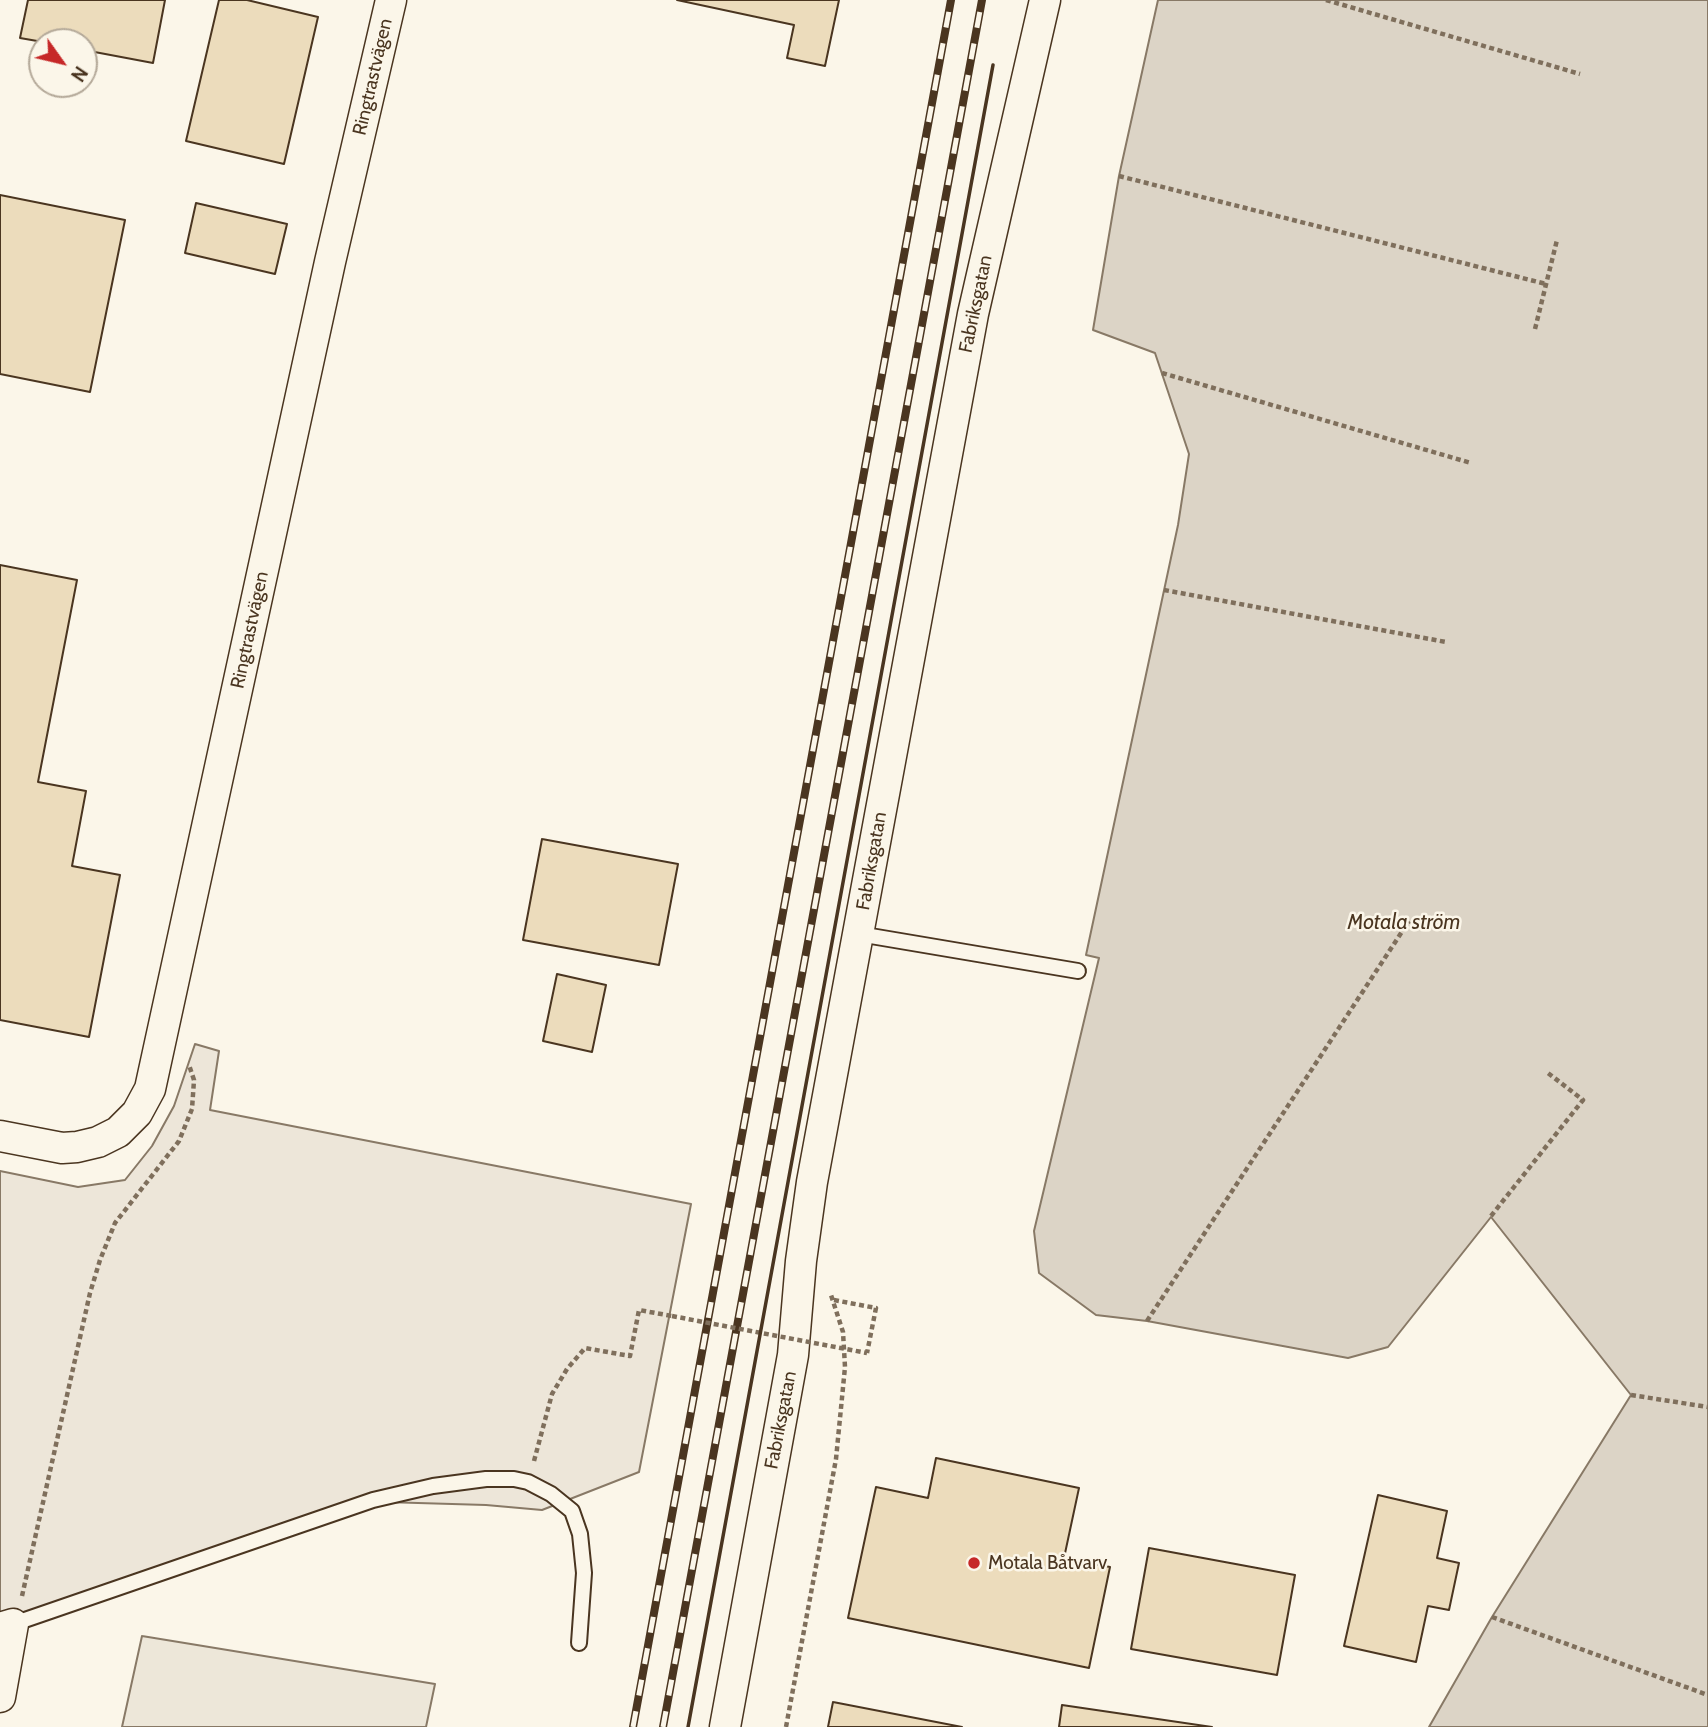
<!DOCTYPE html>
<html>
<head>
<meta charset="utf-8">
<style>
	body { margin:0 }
	#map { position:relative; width:1708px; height:1727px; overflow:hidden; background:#fbf6e9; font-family:Cabin,sans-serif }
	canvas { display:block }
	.north { position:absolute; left:28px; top:28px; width:70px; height:70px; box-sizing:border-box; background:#fbf6e9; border:2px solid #b4a999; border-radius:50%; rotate:124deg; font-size:19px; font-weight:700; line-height:28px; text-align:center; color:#4a3520 }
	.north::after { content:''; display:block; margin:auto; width:24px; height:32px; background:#c62828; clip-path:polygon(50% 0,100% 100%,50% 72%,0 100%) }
</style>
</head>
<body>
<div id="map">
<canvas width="1708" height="1727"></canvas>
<div class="north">N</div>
</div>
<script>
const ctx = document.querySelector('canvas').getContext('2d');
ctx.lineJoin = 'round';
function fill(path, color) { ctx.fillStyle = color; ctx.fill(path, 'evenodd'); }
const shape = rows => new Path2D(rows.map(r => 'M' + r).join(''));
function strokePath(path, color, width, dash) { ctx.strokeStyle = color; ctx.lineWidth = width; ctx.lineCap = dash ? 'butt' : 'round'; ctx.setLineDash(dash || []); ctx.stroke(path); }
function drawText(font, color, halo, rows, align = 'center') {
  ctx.font = font + ' Cabin,sans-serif'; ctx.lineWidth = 5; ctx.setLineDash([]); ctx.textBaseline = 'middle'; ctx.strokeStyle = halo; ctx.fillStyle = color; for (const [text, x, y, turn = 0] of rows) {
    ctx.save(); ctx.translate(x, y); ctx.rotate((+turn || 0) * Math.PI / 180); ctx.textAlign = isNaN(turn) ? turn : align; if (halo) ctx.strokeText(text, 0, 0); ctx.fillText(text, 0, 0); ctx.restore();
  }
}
const green = shape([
	[195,1044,219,1051,210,1110,691,1204,639,1472,542,1510,486,1505,384,1502,0,1628,0,1171,78,1187,125,1180,152,1146,174,1106,195,1044]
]);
const parking = shape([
	[142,1636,435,1684,426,1727,122,1727,142,1636]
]);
const water = shape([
	[1158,0,1708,0,1708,1727,1429,1727,1492,1617,1631,1395,1491,1217,1388,1347,1348,1358,1147,1321,1096,1315,1039,1273,1034,1231,1099,958,1086,955,1178,525,1189,454,1155,353,1093,330,1119,176,1158,0]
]);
const building = shape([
	[28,0,165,0,153,63,84,50,84,42,43,42,20,38,28,0],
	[219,0,247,0,318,17,284,164,186,141,219,0],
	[677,0,839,0,825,66,787,58,794,25,677,0],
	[0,195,125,220,90,392,0,374,0,195],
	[196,203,287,224,275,274,185,253,196,203],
	[0,565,77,580,38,782,86,791,72,866,120,875,89,1037,0,1020,0,565],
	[542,839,678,864,659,965,523,940,542,839],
	[557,974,606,985,592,1052,543,1041,557,974],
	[936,1458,1079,1488,1064,1558,1110,1567,1089,1668,848,1618,876,1487,928,1498,936,1458],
	[1378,1495,1447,1511,1437,1558,1459,1563,1449,1610,1428,1606,1416,1662,1344,1646,1378,1495],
	[1149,1548,1295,1575,1277,1675,1131,1649,1149,1548],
	[833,1702,962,1727,828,1727,833,1702],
	[1062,1705,1212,1727,1059,1727,1062,1705]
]);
const path = shape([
	[1326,0,1580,74],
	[1119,176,1546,284],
	[1535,329,1557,240],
	[1162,373,1471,463],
	[1164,590,1446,642],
	[1491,1216,1583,1100,1548,1073],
	[834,1300,876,1308,867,1353],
	[1147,1321,1409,921],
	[1631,1395,1708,1407],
	[534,1461,552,1394,567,1369,585,1348,630,1356,639,1310,672,1316],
	[22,1596,90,1293,100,1260,115,1223,179,1141,192,1109,194,1080,189,1065],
	[1492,1617,1708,1695],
	[786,1727,836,1459,845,1367,843,1332,831,1295]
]);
const service = shape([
	[859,934,1078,971],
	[13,1624,373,1500,433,1486,486,1479,514,1479,528,1482,551,1494,572,1511,580,1534,584,1573,579,1643]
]);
const minor = shape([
	[0,1136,62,1148,77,1147,98,1142,118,1132,137,1113,150,1089,330,262,391,0],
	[0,1628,13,1624,0,1697],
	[725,1727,793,1355,801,1261,812,1182,973,314,1045,0]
]);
const rail = shape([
	[633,1727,951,0],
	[663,1727,982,0]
]);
const pathBridge = shape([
	[672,1316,867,1353]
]);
const wall = shape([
	[688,1727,993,65]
]);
const markers = [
	[974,1563,7,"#c62828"]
];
const streetNames = [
	["Ringtrastvägen",373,77,-77],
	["Fabriksgatan",976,304,-78],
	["Ringtrastvägen",250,630,-78],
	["Fabriksgatan",872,861,-80],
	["Fabriksgatan",781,1420,-79]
];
const poiNames = [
	["Motala Båtvarv",988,1563]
];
const waterNames = [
	["Motala ström",1404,923]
];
fill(green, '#ede6d9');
strokePath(green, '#887966', 2);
fill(parking, '#ede7d9');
strokePath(parking, '#887966', 2);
fill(water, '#dcd4c6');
strokePath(water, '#887966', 2);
fill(building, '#ecdcbc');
strokePath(building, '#4a3520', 2);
strokePath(service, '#4a3520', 18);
strokePath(minor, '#4a3520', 33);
strokePath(path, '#7f6f5c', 4.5, [5, 3.5]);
strokePath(service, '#fbf6e9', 14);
strokePath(minor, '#fbf6e9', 30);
strokePath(rail, '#4a3520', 8);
strokePath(rail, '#fbf6e9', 5, [16]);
strokePath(pathBridge, '#7f6f5c', 4.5, [5, 3.5]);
strokePath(wall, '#4a3520', 3.5);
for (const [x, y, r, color] of markers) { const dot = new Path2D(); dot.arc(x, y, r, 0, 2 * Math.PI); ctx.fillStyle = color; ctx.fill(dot); strokePath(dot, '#fbf6e9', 2.5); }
drawText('19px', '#4a3520', '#fbf6e9', streetNames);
drawText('19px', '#4a3520', '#fbf6e9', poiNames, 'left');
drawText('italic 21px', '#4a3520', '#fbf6e9', waterNames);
</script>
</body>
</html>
